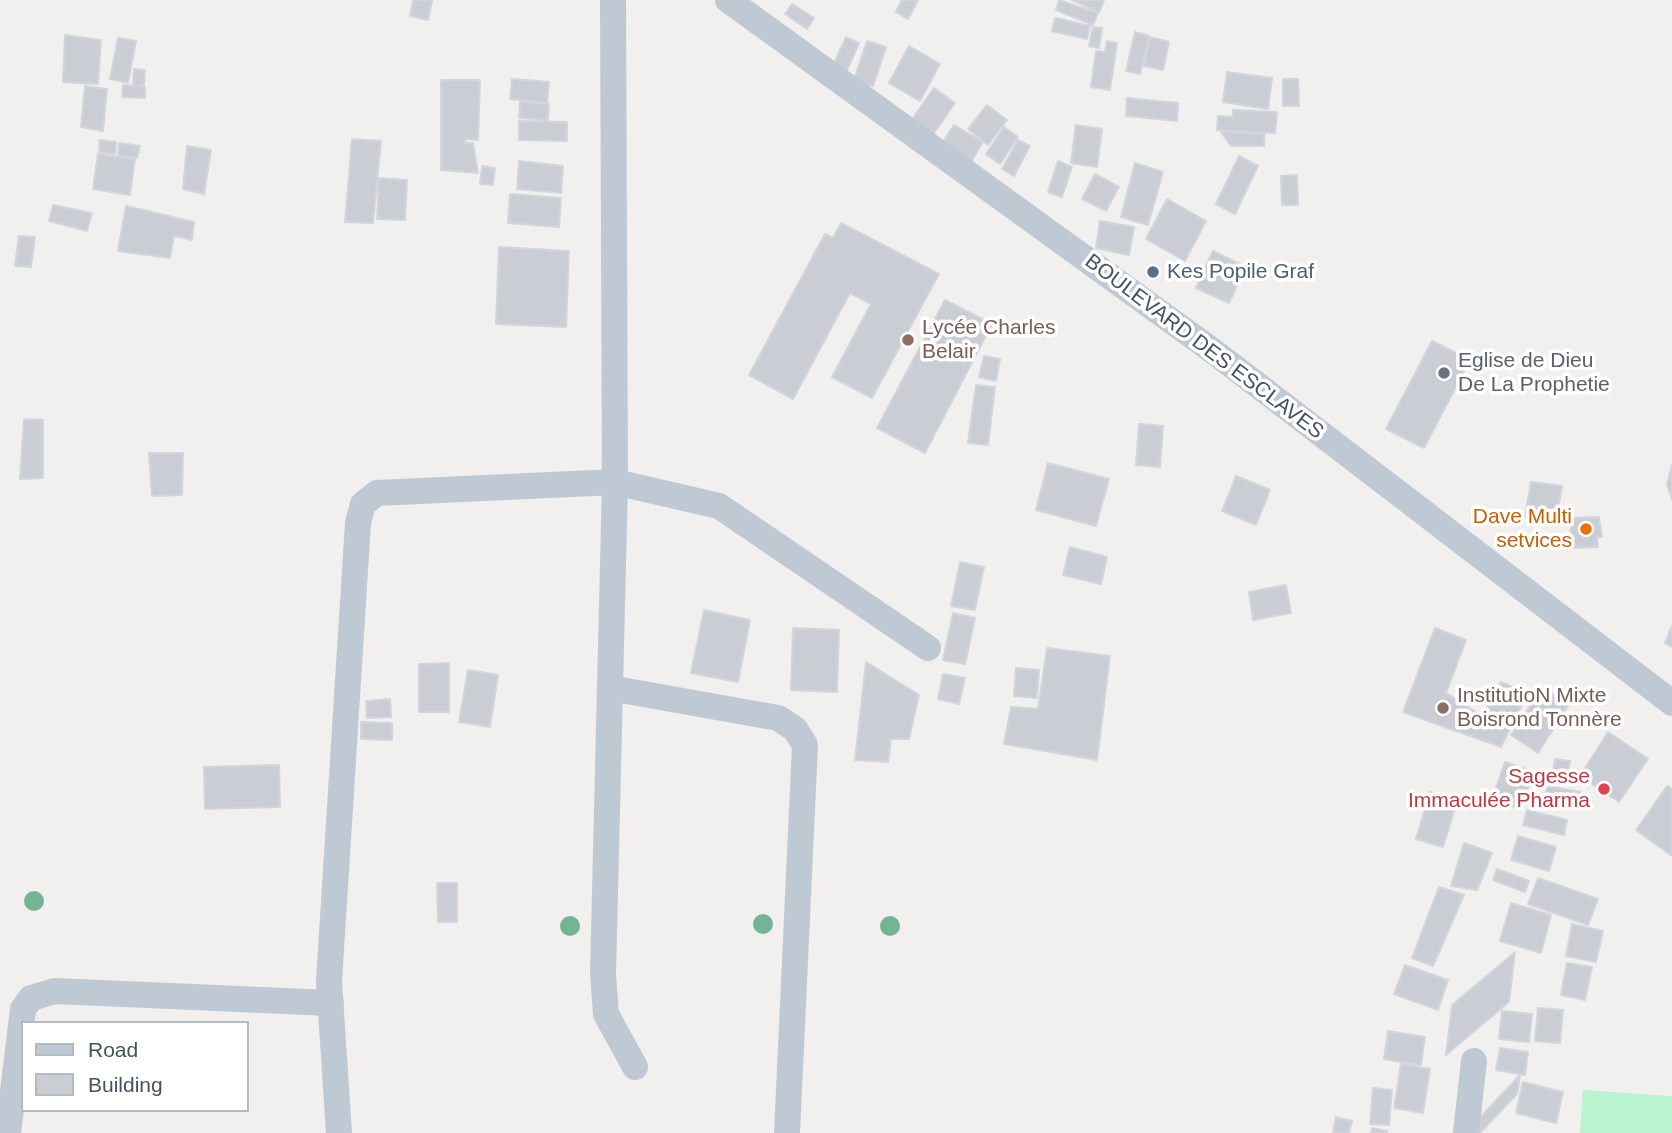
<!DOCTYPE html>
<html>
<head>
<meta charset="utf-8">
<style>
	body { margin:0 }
	#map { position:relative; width:1672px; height:1133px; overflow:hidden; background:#f2efef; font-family:Arial,sans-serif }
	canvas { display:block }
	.legend { position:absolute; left:21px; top:1021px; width:228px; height:91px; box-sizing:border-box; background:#fff; border:2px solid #b5babf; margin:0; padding:9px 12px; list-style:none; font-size:21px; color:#45525f }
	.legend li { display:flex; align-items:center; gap:14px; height:35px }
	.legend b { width:35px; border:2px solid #b5babf }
</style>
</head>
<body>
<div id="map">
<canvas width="1672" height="1133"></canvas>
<ul class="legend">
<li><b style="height:9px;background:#bec9d3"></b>Road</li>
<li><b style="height:19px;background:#caced4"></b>Building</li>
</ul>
</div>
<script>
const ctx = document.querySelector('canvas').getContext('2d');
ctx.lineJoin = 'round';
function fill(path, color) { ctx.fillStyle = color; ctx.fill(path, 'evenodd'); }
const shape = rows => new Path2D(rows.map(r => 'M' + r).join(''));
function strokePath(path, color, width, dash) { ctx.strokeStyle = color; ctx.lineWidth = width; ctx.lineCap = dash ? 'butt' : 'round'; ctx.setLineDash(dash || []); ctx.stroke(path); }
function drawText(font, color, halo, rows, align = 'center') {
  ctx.font = font + ' Arial,sans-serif'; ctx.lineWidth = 7; ctx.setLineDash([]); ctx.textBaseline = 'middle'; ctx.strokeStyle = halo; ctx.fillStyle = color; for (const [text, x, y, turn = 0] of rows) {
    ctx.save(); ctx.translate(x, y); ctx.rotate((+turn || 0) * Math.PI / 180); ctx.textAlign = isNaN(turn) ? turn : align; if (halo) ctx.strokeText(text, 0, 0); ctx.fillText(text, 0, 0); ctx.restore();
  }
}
const green = shape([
	[1583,1090,1672,1096,1672,1133,1580,1133]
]);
const building = shape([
	[413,0,432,0,428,20,410,16,413,0],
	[902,0,918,0,908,19,896,12,902,0],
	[1059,0,1098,13,1093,25,1056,10,1059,0],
	[1072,0,1104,0,1099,12,1072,0],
	[792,4,814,18,807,29,785,14,792,4],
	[1055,18,1090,26,1087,39,1052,31,1055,18],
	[1093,27,1102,28,1099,48,1089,46,1093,27],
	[1135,32,1149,36,1140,74,1126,71,1135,32],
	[65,35,101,40,98,84,63,82,65,35],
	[846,37,859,43,845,75,832,68,846,37],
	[1150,37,1169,42,1163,70,1144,66,1150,37],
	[118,38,136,41,128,83,110,79,118,38],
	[867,41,886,47,873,86,854,80,867,41],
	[1107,41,1117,43,1110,90,1091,87,1096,51,1105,52,1107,41],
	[909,46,940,64,920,101,889,83,909,46],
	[134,69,145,70,144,85,133,85,134,69],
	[1227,72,1272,78,1268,109,1223,102,1227,72],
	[512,79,549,82,547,103,510,99,512,79],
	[1283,79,1298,79,1299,106,1283,106,1283,79],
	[441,80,480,80,478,140,465,139,465,143,473,143,478,173,441,170,441,80],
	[123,85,145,87,145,98,122,97,123,85],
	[85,86,107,89,103,131,81,127,85,86],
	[934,88,955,103,929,140,908,125,934,88],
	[1127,98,1178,103,1177,121,1126,116,1127,98],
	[520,102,549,104,548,120,519,118,520,102],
	[987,105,1007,120,988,145,968,129,987,105],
	[1233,110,1277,112,1275,133,1217,130,1218,116,1233,117,1233,110],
	[519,121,567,122,567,141,519,140,519,121],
	[954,125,983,142,971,162,941,145,954,125],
	[1076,125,1102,129,1097,167,1071,163,1076,125],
	[1004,127,1018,137,1000,164,986,154,1004,127],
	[1221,132,1264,134,1264,146,1231,146,1221,132],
	[352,139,381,141,373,223,345,222,352,139],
	[100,140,116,142,115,154,99,152,100,140],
	[1018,140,1030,146,1014,176,1002,169,1018,140],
	[119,143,140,146,137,158,118,155,119,143],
	[187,146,211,150,204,194,183,189,187,146],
	[98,154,135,159,130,195,93,189,98,154],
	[1239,156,1258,166,1235,214,1216,204,1239,156],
	[519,161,563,166,561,193,517,189,519,161],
	[1058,161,1072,167,1062,197,1048,192,1058,161],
	[1135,163,1163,172,1148,225,1121,217,1135,163],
	[482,166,495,168,493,185,480,184,482,166],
	[1095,174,1119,187,1106,211,1082,199,1095,174],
	[1297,175,1298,205,1282,205,1281,176,1297,175],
	[379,178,407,180,405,220,377,219,379,178],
	[510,194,561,198,559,227,508,223,510,194],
	[1167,199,1206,221,1185,261,1146,239,1167,199],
	[53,205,92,213,87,231,49,221,53,205],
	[126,206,194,222,192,240,174,236,170,258,118,251,126,206],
	[1100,221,1134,227,1129,255,1096,248,1100,221],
	[841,223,939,274,872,398,832,377,871,304,850,293,793,399,749,375,825,234,833,238,841,223],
	[19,236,35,237,31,267,15,266,19,236],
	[499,247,569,251,566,327,496,324,499,247],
	[1213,251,1246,267,1229,303,1196,288,1213,251],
	[945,300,992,324,925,453,877,428,945,300],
	[1432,341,1470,360,1424,448,1386,429,1432,341],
	[984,356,1000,359,996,381,979,377,984,356],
	[976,385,995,387,988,445,968,443,976,385],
	[24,419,43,420,43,478,20,479,24,419],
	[1139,424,1163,426,1160,467,1136,465,1139,424],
	[149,453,183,453,182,495,152,496,149,453],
	[1048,463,1109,479,1096,526,1036,510,1048,463],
	[1672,465,1672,499,1667,485,1672,465],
	[1236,476,1270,490,1256,525,1222,511,1236,476],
	[1531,482,1562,486,1556,521,1525,517,1531,482],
	[1599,517,1602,537,1597,537,1598,547,1570,548,1571,518,1599,517],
	[1070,547,1107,557,1101,584,1063,575,1070,547],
	[960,562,984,567,975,610,951,606,960,562],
	[1286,585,1291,613,1253,620,1249,592,1286,585],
	[704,610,750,620,738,682,691,673,704,610],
	[953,613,975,618,965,664,943,660,953,613],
	[1672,626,1672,647,1665,643,1672,626],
	[793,628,839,630,837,692,791,690,793,628],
	[1435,628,1466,640,1446,693,1482,716,1501,682,1528,693,1501,747,1403,712,1435,628],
	[1047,648,1110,656,1097,760,1004,744,1011,707,1038,709,1047,648],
	[866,662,919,695,909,739,891,739,888,762,855,760,866,662],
	[449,663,449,712,419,712,419,664,449,663],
	[1016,668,1039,670,1037,698,1014,696,1016,668],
	[468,670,498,675,490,727,459,722,468,670],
	[943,674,965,678,959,704,938,699,943,674],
	[1542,687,1569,704,1538,753,1511,735,1542,687],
	[390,699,391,717,367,718,366,701,390,699],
	[361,722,392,723,392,740,361,739,361,722],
	[1608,732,1648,759,1619,802,1580,776,1608,732],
	[1555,759,1570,761,1566,784,1551,782,1555,759],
	[1505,762,1534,772,1521,809,1492,799,1505,762],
	[279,765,280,807,205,809,204,767,279,765],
	[1547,786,1581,792,1578,809,1544,803,1547,786],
	[1667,786,1672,789,1672,856,1636,830,1667,786],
	[1430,792,1457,801,1443,847,1416,839,1430,792],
	[1527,810,1567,820,1564,835,1523,825,1527,810],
	[1518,836,1556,847,1549,871,1511,860,1518,836],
	[1464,843,1492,853,1477,890,1451,886,1464,843],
	[1497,869,1529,881,1525,892,1493,880,1497,869],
	[1538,878,1598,899,1588,925,1528,904,1538,878],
	[437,883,457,883,457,922,438,922,437,883],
	[1439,887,1464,895,1433,966,1412,958,1439,887],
	[1511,903,1551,915,1541,953,1500,941,1511,903],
	[1572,924,1603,931,1596,962,1566,956,1572,924],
	[1515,952,1509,1002,1446,1055,1452,1005,1515,952],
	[1567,963,1592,967,1585,1000,1561,995,1567,963],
	[1405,965,1448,980,1438,1010,1394,994,1405,965],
	[1538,1008,1563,1010,1560,1043,1535,1041,1538,1008],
	[1502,1011,1532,1014,1529,1042,1499,1039,1502,1011],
	[1388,1031,1425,1037,1421,1065,1384,1059,1388,1031],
	[1500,1048,1528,1052,1525,1075,1496,1070,1500,1048],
	[1401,1064,1430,1069,1423,1113,1394,1108,1401,1064],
	[1520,1075,1517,1094,1480,1133,1469,1133,1469,1129,1520,1075],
	[1523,1082,1563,1092,1556,1123,1516,1113,1523,1082],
	[1373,1088,1392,1090,1389,1125,1370,1124,1373,1088],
	[1336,1117,1352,1121,1349,1133,1333,1132,1336,1117],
	[1372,1128,1387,1131,1387,1133,1371,1133,1372,1128]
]);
const minor = shape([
	[613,0,615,482,603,974,606,1014,635,1067],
	[728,0,1217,354,1672,703],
	[610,688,778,718,795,729,805,745,787,1133],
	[8,1133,23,1009,31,998,55,991,331,1003],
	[339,1133,329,981,358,523,363,504,377,493,615,482,719,506,928,648],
	[1466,1133,1474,1061]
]);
const trees = [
	[34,901],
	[763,924],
	[570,926],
	[890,926]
];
const markers = [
	[1153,272,7,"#5c6f8a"],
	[908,340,7,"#8d6e63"],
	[1444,373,7,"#6b7280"],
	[1586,529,7,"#e8710a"],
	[1443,708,7,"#8d6e63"],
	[1604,789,7,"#e0444e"]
];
const serviceNames = [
	["Kes Popile Graf",1167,272]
];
const educationNames = [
	["Lycée Charles",922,328],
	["Belair",922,352],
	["InstitutioN Mixte",1457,696],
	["Boisrond Tonnère",1457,720]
];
const streetNames = [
	["BOULEVARD DES ESCLAVES",1204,347,37]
];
const worshipNames = [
	["Eglise de Dieu",1458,361],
	["De La Prophetie",1458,385]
];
const foodNames = [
	["Dave Multi",1572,517],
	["setvices",1572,541]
];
const healthNames = [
	["Sagesse",1590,777],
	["Immaculée Pharma",1590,801]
];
fill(green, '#b9f4d1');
fill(building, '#caced4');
strokePath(building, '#d2d5db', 2);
strokePath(minor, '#bec9d3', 26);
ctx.fillStyle = '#74b495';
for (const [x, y] of trees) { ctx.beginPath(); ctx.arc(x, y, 10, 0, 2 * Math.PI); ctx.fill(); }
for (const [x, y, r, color] of markers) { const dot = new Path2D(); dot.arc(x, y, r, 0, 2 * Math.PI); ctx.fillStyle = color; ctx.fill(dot); strokePath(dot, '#fff', 2.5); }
drawText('21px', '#4e5e75', '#fff', serviceNames, 'left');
drawText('21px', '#785e54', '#fff', educationNames, 'left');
drawText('21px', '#45525f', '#fff', streetNames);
drawText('21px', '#5b616d', '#fff', worshipNames, 'left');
drawText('21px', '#c56008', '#fff', foodNames, 'right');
drawText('21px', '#be3a42', '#fff', healthNames, 'right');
</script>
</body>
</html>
